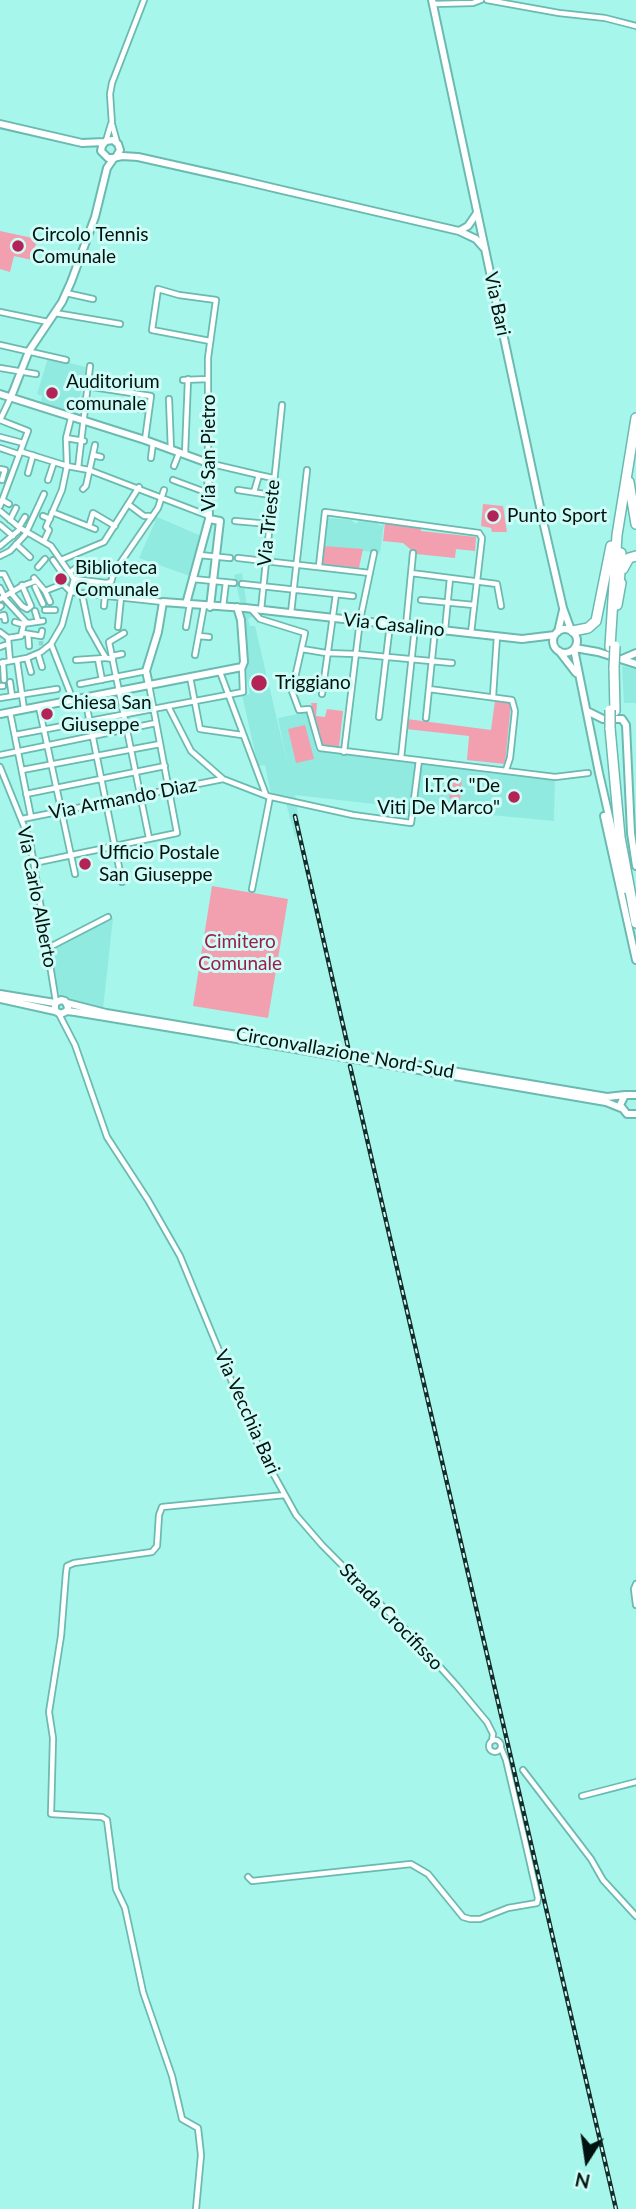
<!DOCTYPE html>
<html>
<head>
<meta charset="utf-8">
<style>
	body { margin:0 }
	#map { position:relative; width:636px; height:2209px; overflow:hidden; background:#a6f6ec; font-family:Lato,sans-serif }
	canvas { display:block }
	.north { position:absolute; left:552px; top:2125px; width:70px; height:70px; -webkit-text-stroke:5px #cefcf6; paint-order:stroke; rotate:192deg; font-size:19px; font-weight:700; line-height:28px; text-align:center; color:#001210 }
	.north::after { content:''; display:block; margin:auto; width:24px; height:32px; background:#001210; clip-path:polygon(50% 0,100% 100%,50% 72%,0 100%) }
</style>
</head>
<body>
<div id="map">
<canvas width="636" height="2209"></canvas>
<div class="north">N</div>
</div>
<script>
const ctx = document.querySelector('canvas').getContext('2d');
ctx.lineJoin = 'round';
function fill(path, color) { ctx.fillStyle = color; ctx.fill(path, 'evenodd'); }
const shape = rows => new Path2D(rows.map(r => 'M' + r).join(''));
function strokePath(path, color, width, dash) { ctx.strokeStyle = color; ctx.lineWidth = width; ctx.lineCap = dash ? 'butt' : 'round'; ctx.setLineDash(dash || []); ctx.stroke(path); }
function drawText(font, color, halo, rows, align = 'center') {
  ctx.font = font + ' Lato,sans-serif'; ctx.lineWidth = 6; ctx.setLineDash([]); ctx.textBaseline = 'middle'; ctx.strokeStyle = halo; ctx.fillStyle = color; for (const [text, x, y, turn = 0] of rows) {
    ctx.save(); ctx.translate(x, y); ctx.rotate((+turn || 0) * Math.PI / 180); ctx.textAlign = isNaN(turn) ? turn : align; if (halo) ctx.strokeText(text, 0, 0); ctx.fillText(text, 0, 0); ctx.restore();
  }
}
const built = shape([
	[48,358,86,367,79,403,69,401,67,410,41,402,42,396,37,394],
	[155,516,201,536,190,576,139,558,155,522,153,520],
	[328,518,351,520,356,524,359,521,377,523,381,526,384,523,380,553,323,546],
	[242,573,248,613,253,616,248,619,250,626,255,626,287,762,278,718,307,712,316,751,415,763,410,808,295,795,302,837,295,837,285,799,271,795,265,765,258,766,242,695,250,694,244,668,247,667,247,659,243,614,234,575],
	[622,666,636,669,636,703,624,703],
	[421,764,555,777,554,821,417,808],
	[113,918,103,1009,80,1005,65,999,60,995,56,984,50,950]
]);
const green = shape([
	[0,231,37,239,32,260,14,256,10,272,0,269],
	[483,504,503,506,507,532,492,532,491,528,481,526],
	[385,523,420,527,421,531,476,537,475,551,456,549,455,558,416,554,403,543,383,541],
	[323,546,363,549,359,568,322,564],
	[495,701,511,703,505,764,467,760,469,736,406,729,407,719,491,730],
	[311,703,317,703,316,716,325,717,327,709,343,711,339,747,321,745],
	[305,725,314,759,296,763,288,729],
	[451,779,462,780,460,800,449,798],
	[212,886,288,899,268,1018,193,1006]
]);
const streetTunnel = shape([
	[41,641,41,648]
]);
const street = shape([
	[487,0,559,13,605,18,636,26],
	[433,4,473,3,481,0],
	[106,141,111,124],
	[117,142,112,124,110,94,112,83,144,0],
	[66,293,93,299],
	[0,312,48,322],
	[55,313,120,324],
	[210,341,152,330,158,289,179,295,216,300,208,358,208,463,259,475],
	[0,345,66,360],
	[0,368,36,374],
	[183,380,208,379],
	[86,386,151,396,145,440],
	[169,399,171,450],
	[84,400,149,410],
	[0,420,28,431,0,506],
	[0,420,11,397],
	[0,437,23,443],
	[66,438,84,441],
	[0,448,18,454,22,452,67,466,89,470,209,516],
	[185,454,188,379],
	[93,455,101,457],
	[151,458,153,443],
	[174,466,179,453],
	[78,468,90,366],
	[0,469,5,470,2,480],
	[28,473,33,455],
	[48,480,54,462],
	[173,480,208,493],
	[83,489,86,486,95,445],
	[238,490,271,495],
	[254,492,259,475,273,478],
	[2,500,9,504],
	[128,504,144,516,150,516],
	[0,511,20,528,51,546,74,579,62,625,51,644,41,652,27,658,0,663],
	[52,512,95,529],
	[43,516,50,519],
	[10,520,16,508],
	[235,521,269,524],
	[0,525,13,536],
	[89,526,93,513,115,526],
	[19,527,25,517],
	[44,541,49,530,46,527,62,490,67,466,66,438,71,418],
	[16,544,30,557],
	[0,546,18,531],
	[199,555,230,558],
	[0,556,10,551,25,535,44,494],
	[238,558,370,573],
	[53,560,67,580,63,584],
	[61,560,104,542,139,487],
	[319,566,325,512,479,533,482,538,471,633],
	[38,567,45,559],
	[70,572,79,566,114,572],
	[411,573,497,584,501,606],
	[0,574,4,574,13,592],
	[34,578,45,591,63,584,71,592],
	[74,579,106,583],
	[193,579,234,583],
	[242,584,353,596],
	[22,585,31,606],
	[35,587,43,604],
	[0,588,4,596],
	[45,591,50,602],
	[71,592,163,602],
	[11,593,22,606,27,609,31,606],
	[82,594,89,628,103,653,106,658,113,659],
	[104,595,106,583,111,582,114,572,158,508,164,490],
	[3,597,27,623],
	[0,599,22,586,36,581],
	[421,600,474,605],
	[104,606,105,595],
	[0,607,1,606],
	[223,607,226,582],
	[45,610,55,610],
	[252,610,260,619,305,633,292,691,299,710,309,709,320,748,555,777,588,773],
	[261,610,282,405],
	[35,611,38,621],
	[291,613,307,470],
	[0,616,4,615,5,620],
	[15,622,22,624,43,621],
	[406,626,413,553],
	[118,627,121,597],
	[186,627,190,604],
	[445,630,450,578],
	[0,632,8,638],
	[23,633,41,636,42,631],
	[124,633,109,642,149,838],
	[28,634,29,646],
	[199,636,209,637],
	[8,638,21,636,24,623],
	[8,638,10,661],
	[51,644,73,700],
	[0,647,5,645],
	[302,649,326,653,356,654,452,663],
	[38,654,42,667],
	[195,655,204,606],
	[112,656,122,654],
	[27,658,31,672],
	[98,659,102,680],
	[17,660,24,709],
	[76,660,105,658],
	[3,662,4,680],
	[220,672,266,795],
	[190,677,200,729,242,735],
	[10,682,12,696],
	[80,684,146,671],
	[0,686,3,686],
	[429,689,512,700,515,711,510,758,506,770],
	[322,694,336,594],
	[493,696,497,636],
	[0,698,57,689],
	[85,698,122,882],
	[168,706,191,751,223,779,267,796,353,815,411,823,419,760],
	[39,707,75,874],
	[10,712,31,817],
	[379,717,390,624],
	[426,718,435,629],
	[15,735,243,692,242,667],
	[344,752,360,620,374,553],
	[0,755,156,723],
	[401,758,415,627],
	[0,767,30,841,56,1002],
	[22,770,160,744],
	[26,794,165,766],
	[22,819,223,779],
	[34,863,177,833,149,685],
	[252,889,270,797],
	[46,949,108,917],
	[59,1014,75,1045,107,1137,148,1200,180,1256,260,1450,285,1495,162,1507,159,1515,157,1546,152,1552,74,1563,67,1566,66,1573,61,1636,49,1712,53,1738,51,1814,102,1817,107,1820,116,1889,125,1908,143,1992,172,2076,182,2119,198,2128,201,2155,196,2209],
	[285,1495,296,1515,322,1545,415,1639,457,1686,487,1722,493,1734,492,1741],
	[636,1584,634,1589,636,1605],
	'489 1746a6 6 0 1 1 12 0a6 6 0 1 1-12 0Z',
	[523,1770,591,1859,603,1880,636,1916],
	[582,1796,636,1782],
	[248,1877,252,1881,411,1864,428,1874,463,1917,470,1919,480,1919,508,1908,537,1903,538,1898,525,1841,506,1760,501,1748]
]);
const secondary = shape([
	[432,0,543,521,563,608,571,630],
	[0,124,82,143,104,142],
	[116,157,120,150,118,144,113,140,106,141,102,146,101,151,108,158,113,158,122,156,138,157,236,179],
	[278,189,459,231,476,239,483,247],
	[459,231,468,226,477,213],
	[0,394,145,440,208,463,209,519,186,604],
	[11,397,29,351,62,302,71,282,95,217,107,168,114,158],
	[209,519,220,521,210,607],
	'553 641a12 12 0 1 1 24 0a12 12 0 1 1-24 0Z',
	[558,632,563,610],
	[575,648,598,652,636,664],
	[574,649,599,773,626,890],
	[559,651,576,673],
	[622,659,636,653],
	[149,685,146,671,158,632,163,602,245,608,522,639,555,635],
	[587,711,603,719,622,719,626,725,631,833,636,866],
	[0,714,242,667,244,662,241,620,237,607],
	[604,816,636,960],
	[0,994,55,1003],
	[0,999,55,1011],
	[67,1003,106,1013,607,1097,625,1095],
	[67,1011,68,1007,65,1001,61,1000,55,1003,55,1011,61,1014,67,1011,75,1012,196,1032,606,1102,621,1108],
	[636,1095,625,1095,620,1105,627,1114,636,1114]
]);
const highway = shape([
	[629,482,636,524],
	[623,569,629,558,636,556],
	[619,588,621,553],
	[617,605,621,583],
	[573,631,588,628,596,621,611,546],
	[610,647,617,535,636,418],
	[614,668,615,711],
	[610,728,620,837,636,923]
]);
const rail = shape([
	[295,816,348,1047],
	[350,1066,616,2209]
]);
const secondaryBridge = shape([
	[236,179,278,189]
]);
const highwayBridge = shape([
	[614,668,615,646],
	[610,710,610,728]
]);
const markers = [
	[18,246,7,"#b32355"],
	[52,393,7,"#b32355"],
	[493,516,7,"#b32355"],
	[61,579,7,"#b32355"],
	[259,683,9,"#b32355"],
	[47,714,7,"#b32355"],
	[514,797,7,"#b32355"],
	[85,864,7,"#b32355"]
];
const poiNames = [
	["Circolo Tennis",32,235],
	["Comunale",32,257],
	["Auditorium",66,382],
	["comunale",66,404],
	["Punto Sport",507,516],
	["Biblioteca",75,568],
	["Comunale",75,590],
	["Triggiano",275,683],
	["Chiesa San",61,703],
	["Giuseppe",61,725],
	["I.T.C. \"De",500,786,"right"],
	["Viti De Marco\"",500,808,"right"],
	["Ufficio Postale",99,853],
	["San Giuseppe",99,875]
];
const streetNames = [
	["Via Bari",497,304,78],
	["Via San Pietro",209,453,-90],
	["Via Trieste",269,523,-84],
	["Via Casalino",394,625,6],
	["Via Armando Diaz",123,799,-11],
	["Via Carlo Alberto",37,897,79],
	["Circonvallazione Nord-Sud",345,1053,10],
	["Via Vecchia Bari",247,1412,66],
	["Strada Crocifisso",391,1617,46]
];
const parkNames = [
	["Cimitero",240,942],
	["Comunale",240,964]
];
fill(built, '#90eae0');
fill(green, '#f29fb0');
strokePath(streetTunnel, '#8dd4cb', 4.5, [4.5, 2]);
strokePath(street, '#6bbab1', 8);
strokePath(secondary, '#6bbab1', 10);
strokePath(highway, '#6bbab1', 12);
strokePath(street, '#fff', 4.5);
strokePath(secondary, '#fff', 6);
strokePath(highway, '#fff', 9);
strokePath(rail, '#142d2a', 4.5);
strokePath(rail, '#cefcf6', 2, [5]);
strokePath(secondaryBridge, '#6bbab1', 10, []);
strokePath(highwayBridge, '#6bbab1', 12, []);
strokePath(secondaryBridge, '#fff', 6);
strokePath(highwayBridge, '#fff', 9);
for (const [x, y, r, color] of markers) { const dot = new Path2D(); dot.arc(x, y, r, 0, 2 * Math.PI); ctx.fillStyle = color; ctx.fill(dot); strokePath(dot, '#cefcf6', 2.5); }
drawText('19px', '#001210', '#cefcf6', poiNames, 'left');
drawText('19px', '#001210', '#cefcf6', streetNames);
drawText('19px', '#9b1e49', '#cefcf6', parkNames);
</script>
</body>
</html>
